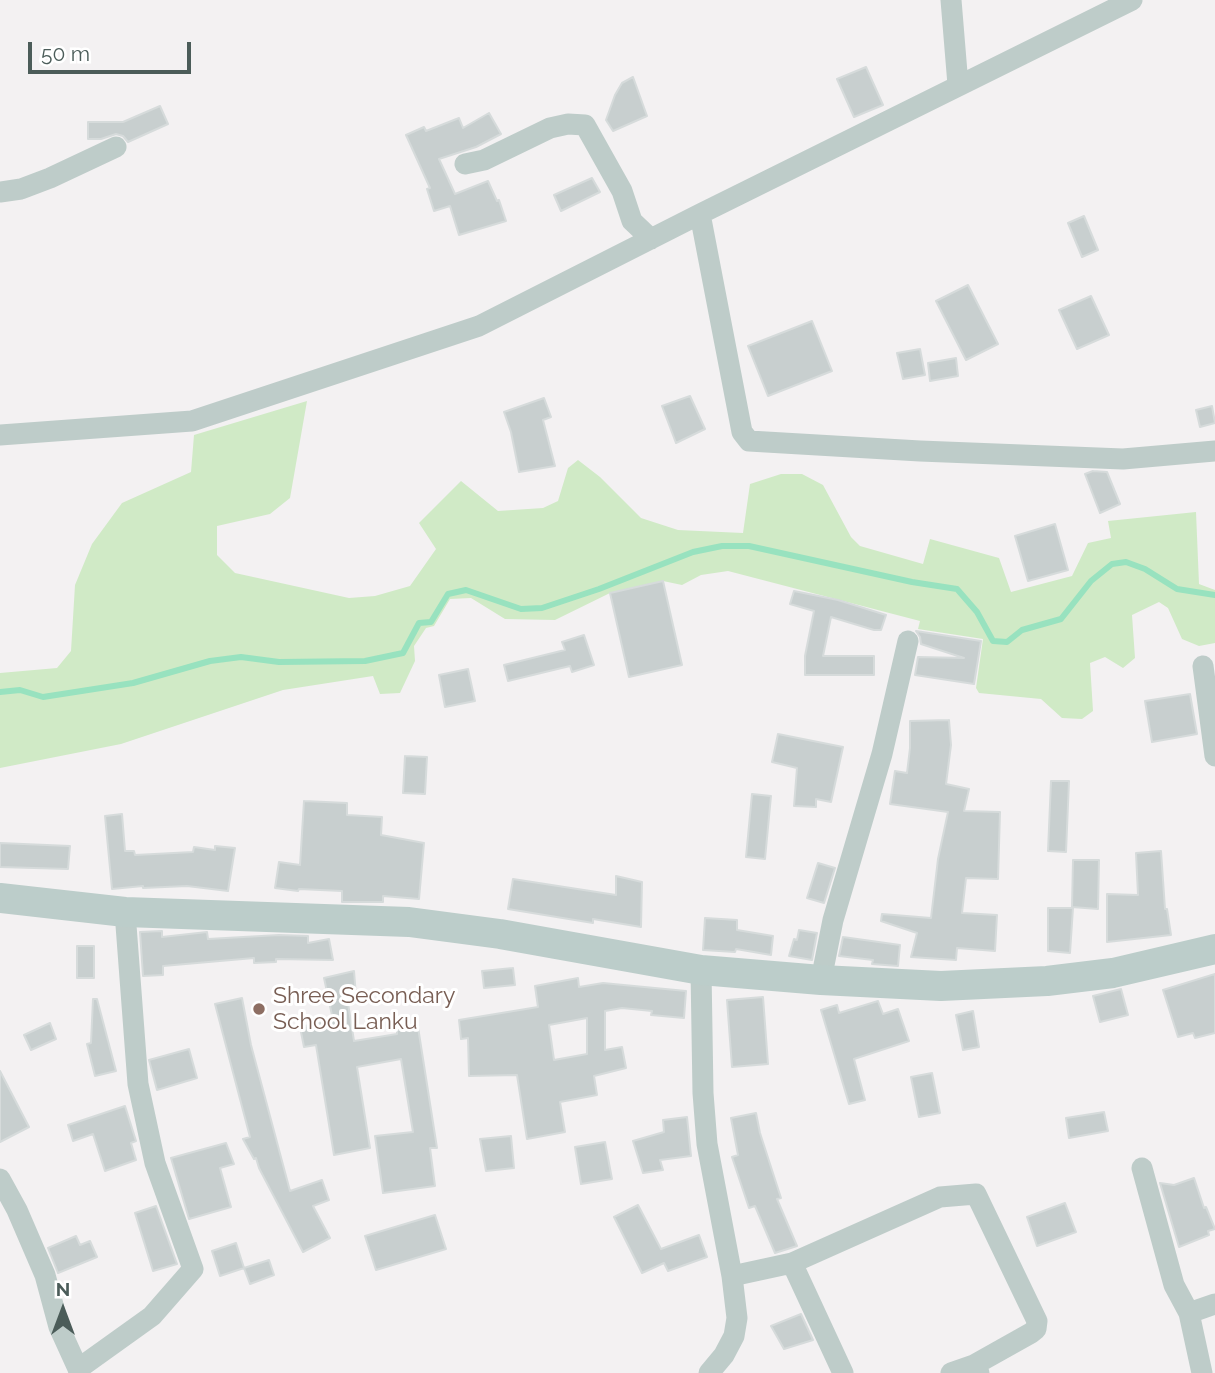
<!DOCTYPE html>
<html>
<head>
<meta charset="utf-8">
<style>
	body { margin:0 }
	#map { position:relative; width:1215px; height:1373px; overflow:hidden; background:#f3f1f2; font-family:Raleway,sans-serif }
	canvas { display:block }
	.north { position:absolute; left:28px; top:1275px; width:70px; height:70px; -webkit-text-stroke:5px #fff; paint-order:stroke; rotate:0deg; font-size:19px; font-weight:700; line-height:28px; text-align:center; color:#4b5c59 }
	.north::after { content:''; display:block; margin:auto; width:24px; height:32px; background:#4b5c59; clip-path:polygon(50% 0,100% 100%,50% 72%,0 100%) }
	.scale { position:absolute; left:28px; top:42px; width:163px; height:32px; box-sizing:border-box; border:4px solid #4b5c59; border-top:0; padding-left:9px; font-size:21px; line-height:24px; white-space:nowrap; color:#4b5c59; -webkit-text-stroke:5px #fff; paint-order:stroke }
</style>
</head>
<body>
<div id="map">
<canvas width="1215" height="1373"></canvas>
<div class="north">N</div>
<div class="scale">50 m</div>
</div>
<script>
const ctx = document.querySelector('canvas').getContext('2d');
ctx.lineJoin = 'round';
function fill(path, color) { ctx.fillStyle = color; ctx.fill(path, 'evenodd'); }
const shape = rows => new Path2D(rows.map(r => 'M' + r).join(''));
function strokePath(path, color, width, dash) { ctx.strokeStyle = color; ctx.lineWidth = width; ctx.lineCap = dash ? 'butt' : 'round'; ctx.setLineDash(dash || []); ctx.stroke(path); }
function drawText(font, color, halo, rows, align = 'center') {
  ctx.font = font + ' Raleway,sans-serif'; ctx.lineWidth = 6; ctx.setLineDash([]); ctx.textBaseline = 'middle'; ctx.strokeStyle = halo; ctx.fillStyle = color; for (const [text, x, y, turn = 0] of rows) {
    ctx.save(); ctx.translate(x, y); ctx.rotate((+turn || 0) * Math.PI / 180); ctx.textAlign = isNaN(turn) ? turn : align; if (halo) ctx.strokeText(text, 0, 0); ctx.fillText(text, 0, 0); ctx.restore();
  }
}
const green = shape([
	[307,401,290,498,270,514,217,526,217,555,235,573,349,598,375,596,410,586,436,549,419,523,461,481,498,511,543,508,558,501,568,468,578,460,600,477,641,518,678,530,743,533,750,484,781,474,802,474,823,485,851,537,860,546,923,564,930,539,999,558,1011,592,1072,576,1088,543,1111,538,1108,521,1196,512,1199,584,1215,590,1215,643,1199,646,1182,639,1168,608,1159,602,1132,615,1135,658,1123,668,1105,657,1090,663,1093,711,1082,719,1062,718,1041,699,979,693,976,688,983,639,918,629,920,621,728,571,701,575,682,585,663,581,610,593,555,620,505,619,471,598,450,599,434,626,426,628,414,646,415,661,400,693,380,694,373,676,283,690,121,744,0,768,0,673,57,668,71,651,75,585,92,544,122,503,191,472,194,435]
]);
const stream = shape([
	[0,692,20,690,43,697,133,683,210,661,241,657,279,662,365,661,403,653,419,623,431,622,448,594,466,590,521,609,542,608,599,589,693,552,722,546,749,546,912,582,957,589,977,612,993,641,1007,642,1022,630,1061,619,1091,581,1112,564,1126,562,1145,569,1177,589,1215,595]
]);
const building = shape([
	[866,67,883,105,854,117,837,79,866,67],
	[633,77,647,116,613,131,606,120,615,95,622,83,633,77],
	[160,106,168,124,128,142,123,136,116,134,101,139,88,139,88,122,123,122,160,106],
	[489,113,501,134,476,147,439,159,455,194,488,181,497,201,499,200,506,221,459,235,450,206,434,211,427,189,430,188,406,135,424,127,426,131,459,118,463,128,489,113],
	[592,178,600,192,561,211,554,195,592,178],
	[1084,216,1098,250,1082,257,1068,223,1084,216],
	[968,285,998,344,966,360,936,301,968,285],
	[1091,296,1109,335,1077,349,1059,310,1091,296],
	[812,321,832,371,768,396,748,346,812,321],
	[920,349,925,375,903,379,897,353,920,349],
	[956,358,958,376,930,381,928,363,956,358],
	[690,396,705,429,676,443,662,406,690,396],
	[544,398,551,417,543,420,555,466,519,472,511,432,504,412,544,398],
	[1212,406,1215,423,1200,427,1196,410,1212,406],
	[1093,471,1107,472,1120,504,1100,513,1085,474,1093,471],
	[1055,524,1068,570,1028,581,1015,536,1055,524],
	[663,581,682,665,629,677,610,593,663,581],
	[794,591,838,600,886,615,881,630,874,630,831,617,823,656,874,656,874,675,805,675,805,656,814,611,790,604,794,591],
	[916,631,981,641,974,684,915,675,918,657,964,658,921,644,920,637,916,631],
	[584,635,594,665,572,672,570,666,508,681,504,665,565,650,562,642,584,635],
	[468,669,475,701,445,707,439,675,468,669],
	[1190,694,1197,734,1152,742,1145,701,1190,694],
	[949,720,951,745,946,784,969,789,964,811,1000,812,998,879,966,878,962,913,997,915,995,951,957,948,956,960,911,957,917,933,881,921,882,914,931,918,938,859,948,812,890,804,895,771,907,773,910,748,910,721,949,720],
	[778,734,843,747,831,802,816,799,816,807,794,806,797,768,772,762,778,734],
	[405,756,427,757,425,794,403,793,405,756],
	[1051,781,1069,781,1066,852,1048,851,1051,781],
	[752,794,771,796,765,859,746,857,752,794],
	[304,801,347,803,347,815,382,817,381,835,424,843,419,899,383,896,383,902,342,902,342,891,299,889,298,891,275,888,279,862,300,865,304,801],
	[122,814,125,851,134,851,135,855,193,852,194,847,215,850,215,846,235,848,228,891,187,886,143,888,143,886,112,889,105,816,122,814],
	[0,843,70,846,68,869,0,867,0,843],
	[1161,851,1165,909,1167,909,1171,935,1107,942,1107,894,1138,895,1136,853,1161,851],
	[1073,860,1099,860,1098,909,1072,907,1073,860],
	[818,863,835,868,824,903,807,898,818,863],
	[616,876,642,882,641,927,593,919,593,923,508,909,513,879,616,895,616,876],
	[1048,908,1073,908,1070,953,1048,951,1048,908],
	[705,918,737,920,737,930,773,936,771,955,736,949,735,952,703,950,705,918],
	[799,930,817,933,812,960,789,956,794,939,797,940,799,930],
	[162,931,162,937,207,932,208,939,279,935,308,936,308,943,329,939,333,960,276,959,276,962,254,963,254,958,163,966,163,975,143,976,140,932,162,931],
	[843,937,900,945,898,966,872,964,873,960,839,956,843,937],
	[77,946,94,946,94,978,77,978,77,946],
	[513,968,515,985,484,988,482,971,513,968],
	[354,971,356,996,347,997,354,1041,397,1034,397,1030,418,1027,437,1148,430,1148,435,1186,383,1193,375,1136,413,1132,401,1059,357,1067,370,1148,334,1155,316,1045,304,1047,300,1027,333,1020,324,978,354,971],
	[1215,974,1215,1033,1195,1038,1193,1033,1178,1037,1163,990,1215,974],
	[578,978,579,987,603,983,686,991,684,1018,651,1015,652,1011,622,1008,605,1011,605,1050,622,1047,626,1068,594,1076,597,1095,560,1102,565,1132,527,1139,517,1075,469,1076,468,1038,461,1039,459,1020,538,1007,535,986,578,978],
	[587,1018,587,1054,554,1060,549,1025,587,1018],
	[1121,989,1128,1015,1100,1022,1093,996,1121,989],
	[763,997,768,1064,732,1067,727,1000,763,997],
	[242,998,251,1045,290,1191,322,1180,329,1200,313,1206,330,1238,303,1252,259,1168,256,1158,254,1159,243,1139,250,1137,215,1004,242,998],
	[93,999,97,999,116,1071,95,1076,87,1044,91,1043,93,999],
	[878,1001,883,1014,898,1009,909,1041,854,1059,865,1100,849,1104,821,1010,837,1005,839,1013,878,1001],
	[973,1011,979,1047,963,1050,956,1015,973,1011],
	[50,1023,56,1039,31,1050,24,1035,50,1023],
	[189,1049,197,1078,157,1090,149,1060,189,1049],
	[0,1071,29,1127,0,1142,0,1071],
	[932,1073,940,1113,919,1117,911,1077,932,1073],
	[125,1106,136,1141,131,1143,136,1160,105,1171,93,1134,73,1141,68,1125,125,1106],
	[1104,1112,1108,1131,1069,1138,1066,1118,1104,1112],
	[756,1113,760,1133,781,1198,777,1199,797,1246,775,1253,755,1206,749,1208,732,1157,738,1155,731,1118,756,1113],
	[687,1117,691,1156,660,1160,663,1170,643,1173,633,1141,664,1132,663,1120,687,1117],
	[511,1136,514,1168,486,1171,480,1139,511,1136],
	[605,1142,612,1179,581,1184,575,1147,605,1142],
	[226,1143,234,1164,220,1168,231,1207,189,1219,171,1158,226,1143],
	[1194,1178,1204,1208,1206,1207,1215,1229,1208,1231,1209,1235,1179,1247,1160,1183,1174,1185,1194,1178],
	[1065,1203,1076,1232,1037,1246,1027,1217,1065,1203],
	[638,1205,661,1249,699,1235,707,1257,668,1271,664,1263,642,1273,614,1217,638,1205],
	[156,1206,177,1264,153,1271,135,1213,156,1206],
	[435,1215,446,1249,376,1270,365,1236,435,1215],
	[76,1236,80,1245,90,1241,97,1257,58,1273,48,1248,76,1236],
	[236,1243,244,1268,220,1276,212,1251,236,1243],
	[269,1260,274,1275,250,1284,244,1268,269,1260],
	[801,1314,813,1340,784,1349,771,1326,801,1314]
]);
const street = shape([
	[951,0,958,85],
	[465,164,484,160,550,128,568,124,585,125,622,191,632,221,651,239],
	[0,192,21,189,50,178,116,147],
	[700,214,742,432,749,441,920,451,1123,459,1215,451],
	[0,435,192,421,479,326,700,214,1132,0],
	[1203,666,1215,756],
	[701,970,703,1093,707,1144,732,1276,737,1318,734,1336,724,1355,709,1373],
	[821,980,833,920,882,754,908,641],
	[1142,1168,1174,1285,1189,1313],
	[0,1179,17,1210,45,1275,59,1327,80,1373],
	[792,1263,940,1197,976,1194,1037,1321,1036,1329,1031,1333,974,1365],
	[732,1276,792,1263,843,1373],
	[78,1369,152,1316,193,1269,155,1163,138,1084,125,912],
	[951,1373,974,1365,979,1373],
	[1202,1373,1189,1313,1215,1304]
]);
const secondary = shape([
	[0,898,125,912,409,922,500,934,701,970,821,980,941,986,1047,981,1113,973,1215,949]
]);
const markers = [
	[259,1009,7,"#8d6e63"]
];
const educationNames = [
	["Shree Secondary",273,996],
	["School Lanku",273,1022]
];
fill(green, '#d0eac6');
strokePath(stream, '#98e2bf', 6);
fill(building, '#c8cfcf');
strokePath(building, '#d6dbdb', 2);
strokePath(street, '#beccc9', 21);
strokePath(secondary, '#bccdca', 30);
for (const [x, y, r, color] of markers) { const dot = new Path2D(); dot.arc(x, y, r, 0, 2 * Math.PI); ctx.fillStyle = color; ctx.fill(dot); strokePath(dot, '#fff', 2.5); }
drawText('23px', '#785e54', '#fff', educationNames, 'left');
</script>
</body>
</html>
